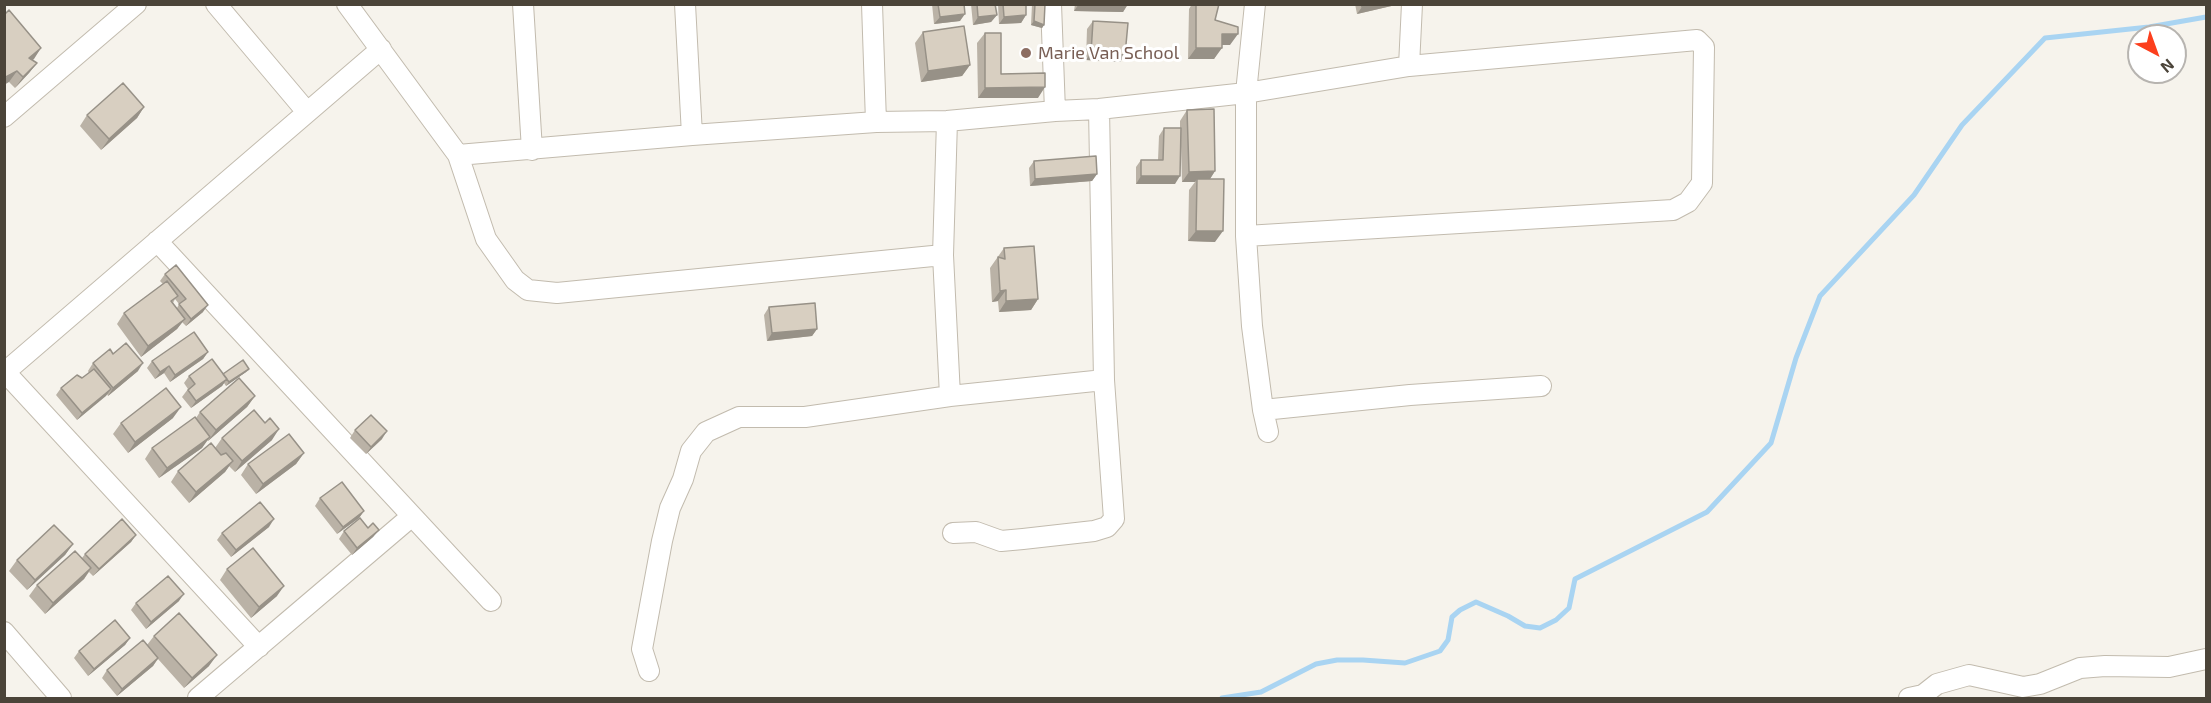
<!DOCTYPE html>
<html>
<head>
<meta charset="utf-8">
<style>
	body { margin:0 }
	#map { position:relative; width:2211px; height:703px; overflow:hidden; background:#f6f3ec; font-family:"Exo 2",sans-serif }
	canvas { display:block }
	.frame { position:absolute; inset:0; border:6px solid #4b4439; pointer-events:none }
	.north { position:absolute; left:2127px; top:24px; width:60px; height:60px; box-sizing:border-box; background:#fff; border:2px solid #b7b4b0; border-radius:50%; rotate:139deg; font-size:16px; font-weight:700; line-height:24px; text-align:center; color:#4b4439 }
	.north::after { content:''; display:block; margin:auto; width:21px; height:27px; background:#fc3f1d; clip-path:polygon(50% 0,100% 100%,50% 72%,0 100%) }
</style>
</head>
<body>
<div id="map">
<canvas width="2211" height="703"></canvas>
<div class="frame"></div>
<div class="north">N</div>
</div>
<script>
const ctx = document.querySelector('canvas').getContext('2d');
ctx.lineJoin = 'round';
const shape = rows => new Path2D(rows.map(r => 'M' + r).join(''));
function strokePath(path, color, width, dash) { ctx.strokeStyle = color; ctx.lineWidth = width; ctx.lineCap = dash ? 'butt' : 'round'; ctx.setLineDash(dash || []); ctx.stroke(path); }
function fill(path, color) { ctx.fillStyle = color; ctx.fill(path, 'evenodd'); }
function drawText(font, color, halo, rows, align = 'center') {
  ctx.font = font + ' "Exo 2",sans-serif'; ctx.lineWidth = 6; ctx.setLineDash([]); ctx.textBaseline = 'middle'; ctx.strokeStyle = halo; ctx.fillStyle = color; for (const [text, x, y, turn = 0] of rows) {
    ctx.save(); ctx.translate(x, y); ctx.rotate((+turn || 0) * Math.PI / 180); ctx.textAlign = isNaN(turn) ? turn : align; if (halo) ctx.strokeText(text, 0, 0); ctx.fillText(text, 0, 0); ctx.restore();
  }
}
const stream = shape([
	[1222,698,1261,692,1316,664,1337,660,1363,660,1405,663,1440,651,1448,640,1452,617,1460,610,1476,602,1508,616,1525,626,1540,628,1556,620,1569,608,1575,579,1707,512,1771,443,1796,358,1820,296,1914,195,1962,125,2045,38,2149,27,2206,17]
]);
const minor = shape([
	[216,4,307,112],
	[347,4,458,155,486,239,515,280,528,290,557,293,943,255],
	[523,4,532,150],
	[685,4,692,135],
	[872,4,876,122],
	[1051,4,1055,111],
	[1255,4,1246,93,1246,236,1252,326,1263,410,1268,432],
	[1409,66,1412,4],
	[4,117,136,4],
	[947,121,943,255,950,396],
	[458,155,692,135,876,122,947,121,1055,111,1099,109,1246,93,1409,66,1697,40,1704,47,1702,183,1688,202,1673,210,1246,236],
	[157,241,491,601],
	[5,372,259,647],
	[4,373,381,49],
	[1263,410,1410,395,1541,386],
	[953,533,976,532,1001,541,1023,539,1094,531,1107,527,1114,519,1104,380,1099,109],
	[4,632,61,698],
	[649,671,642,649,662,541,670,508,683,479,691,451,706,432,739,417,805,417,950,396,1104,380],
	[198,698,412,516],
	[1909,698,1923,695,1937,684,1969,675,2023,687,2040,684,2080,668,2105,666,2169,667,2206,659]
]);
const wall = shape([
	[932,4,964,4,960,21,934,24],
	[971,4,995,4,997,15,991,22,973,25],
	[998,4,1026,4,1026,15,1021,23,999,24],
	[1032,4,1045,4,1044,25,1042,28,1031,25],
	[1075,4,1128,4,1123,12,1074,11],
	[1192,4,1219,4,1215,20,1230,45,1222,45,1214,59,1188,59,1189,9],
	[1355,4,1400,4,1357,14],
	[4,15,41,48,32,60,37,63,29,73,15,88,9,82],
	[1093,21,1120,62,1086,60,1087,29],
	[923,32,970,65,962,76,921,82,915,43],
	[985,33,1001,74,1038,98,978,98,977,43],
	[144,107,137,118,101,150,80,126,87,115],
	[1187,110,1215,171,1210,179,1215,242,1188,241,1189,190,1195,182,1182,182,1181,146,1175,184,1136,184,1136,167,1141,160,1158,160,1159,136,1164,128,1180,128,1180,121],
	[1034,161,1097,174,1092,181,1030,186,1029,168],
	[1004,248,1038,299,1031,310,999,312,998,301,992,302,990,268],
	[165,274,203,312,186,326,182,322,177,329,141,357,117,324,124,313,163,284,160,281],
	[175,299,179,304,177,308,173,303],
	[769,307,817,329,812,336,767,341,764,315],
	[208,352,203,359,170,382,164,373,155,379,147,368,152,361],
	[113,354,138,371,108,396,107,394,77,420,56,395,61,388,82,378,89,373,88,371,93,363],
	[246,372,226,386,224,383,222,386,191,408,182,397,188,389,184,383,189,376],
	[255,396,247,407,208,441,207,440,202,448,159,478,145,459,152,448,196,418,200,412],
	[173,418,128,453,113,434,121,423],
	[355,430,382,439,366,454,350,438],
	[222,438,272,440,235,472,229,466,225,472,189,503,171,482,178,471,215,448],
	[304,453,296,464,256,494,241,475,248,464],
	[320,498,364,511,359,518,337,534,315,506],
	[269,527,231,557,217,540,222,533],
	[368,528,379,530,373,537,352,555,339,539,344,531],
	[136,535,131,542,93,576,89,572,84,579,45,614,29,596,37,585,82,558,85,554],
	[73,544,65,555,27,590,9,571,17,560],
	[227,569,277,596,251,618,220,580],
	[179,601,146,629,131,610,136,603],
	[154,636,209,666,184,688,158,659,153,666,117,696,102,678,107,670,147,645],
	[130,638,125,645,88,676,74,658,79,651]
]);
const shadedWall = shape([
	[1079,4,1128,4,1123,12,1074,11],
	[1372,4,1400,4,1357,14,1362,7],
	[965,14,960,21,934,24,940,17],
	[997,15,991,22,973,25,978,17],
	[1026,15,1021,23,999,24,1004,17],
	[1034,21,1044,25,1042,28,1031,25],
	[1222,34,1238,34,1230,45,1215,45],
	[41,48,34,59,22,69,29,58],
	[1196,48,1222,48,1214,59,1188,59],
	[1091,53,1125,55,1120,62,1086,60],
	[37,63,29,73,15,88,23,77],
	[970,65,962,76,921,82,928,71],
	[17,71,9,82,4,85,5,78],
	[1045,87,1038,98,978,98,985,88],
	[144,107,137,118,101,150,109,139],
	[1215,171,1208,182,1197,179,1195,182,1182,182,1189,172],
	[1097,174,1092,181,1030,186,1035,179],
	[1141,176,1180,176,1175,184,1136,184],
	[1196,231,1223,231,1215,242,1188,241],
	[1006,290,998,301,992,302,1000,291],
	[1038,299,1031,310,999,312,1006,301],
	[208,305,203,312,186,326,191,319],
	[185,319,177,329,141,357,148,346],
	[817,329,812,336,767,341,772,333],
	[208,352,203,359,170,382,175,375],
	[143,363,138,371,108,396,113,388],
	[169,366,164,373,155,379,160,372],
	[249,369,246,372,226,386,229,382],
	[227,379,222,386,191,408,196,401],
	[111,389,106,396,77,420,82,413],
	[255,396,247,407,208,441,216,430],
	[181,407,173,418,128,453,135,442],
	[279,429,272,440,235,472,242,461],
	[387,431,382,439,366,454,371,447],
	[210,437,202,448,159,478,167,468],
	[304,453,296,464,256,494,263,484],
	[233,461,225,472,189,503,196,492],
	[364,511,359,518,337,534,343,527],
	[274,519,269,527,231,557,236,550],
	[379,530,373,537,352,555,357,548],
	[136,535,131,542,93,576,99,569],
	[73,544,65,555,27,590,35,580],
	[91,568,84,579,45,614,53,603],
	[284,586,277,596,251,618,259,607],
	[184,594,179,601,146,629,151,622],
	[130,638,125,645,88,676,94,669],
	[217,655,209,666,184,688,192,678],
	[158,658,153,666,117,696,122,689]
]);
const building = shape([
	[938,4,964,4,965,14,940,17,938,4],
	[977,4,995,4,997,15,978,17,977,4],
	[1003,4,1026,4,1026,15,1004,17,1003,4],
	[1035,4,1045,4,1044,25,1034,21,1035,4],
	[1196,4,1219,4,1215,20,1238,27,1238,34,1222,34,1222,48,1196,48,1196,4],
	[1361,4,1372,4,1362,7,1361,4],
	[9,10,41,48,29,58,37,63,23,77,17,71,4,78,4,15,9,10],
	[1093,21,1128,23,1125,55,1091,53,1093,21],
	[964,26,970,65,928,71,923,32,964,26],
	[985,33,1001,33,1001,74,1045,73,1045,87,985,88,985,33],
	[123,83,144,107,109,139,87,115,123,83],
	[1214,109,1215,171,1189,172,1187,110,1214,109],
	[1164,128,1181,128,1180,176,1141,176,1141,160,1163,160,1164,128],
	[1096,156,1097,174,1035,179,1034,161,1096,156],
	[1197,179,1224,179,1223,231,1196,231,1197,179],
	[1034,246,1038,299,1006,301,1006,290,1000,291,998,257,1005,259,1004,248,1034,246],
	[176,265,208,305,191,319,179,304,186,299,165,274,176,265],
	[167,281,178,296,171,301,185,319,148,346,124,313,167,281],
	[815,303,817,329,772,333,769,307,815,303],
	[194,332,208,352,175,375,169,366,160,372,152,361,194,332],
	[126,343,143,363,113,388,93,363,110,349,113,354,126,343],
	[212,359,227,379,196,401,188,390,195,384,189,376,212,359],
	[243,360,249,369,229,382,223,374,243,360],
	[94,369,111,389,82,413,61,388,77,375,82,378,94,369],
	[239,378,255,396,216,430,200,412,239,378],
	[166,388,181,407,135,442,121,423,166,388],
	[254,410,265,423,270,418,279,429,242,461,222,438,254,410],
	[371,415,387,431,371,447,355,430,371,415],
	[195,417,210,437,167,468,152,448,195,417],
	[289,434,304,453,263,484,248,464,289,434],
	[211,443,221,455,226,453,233,461,196,492,178,471,211,443],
	[342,482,364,511,343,527,320,498,342,482],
	[260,502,274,519,236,550,222,533,260,502],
	[360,518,368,528,373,523,379,530,357,548,344,531,360,518],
	[122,519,136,535,99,569,85,554,122,519],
	[54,525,73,544,35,580,17,560,54,525],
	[253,548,284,586,259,607,227,569,253,548],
	[75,551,91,568,53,603,37,585,75,551],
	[168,576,184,594,151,622,136,603,168,576],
	[179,613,217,655,192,678,154,636,179,613],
	[115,620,130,638,94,669,79,651,115,620],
	[143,640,158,658,122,689,107,670,143,640]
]);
const markers = [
	[1026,53,6,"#8d6e63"]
];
const educationNames = [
	["Marie Van School",1038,53]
];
strokePath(stream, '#a9d4f2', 5);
strokePath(minor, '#c2bbae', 22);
strokePath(minor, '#fff', 20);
fill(wall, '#bab2a6');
fill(shadedWall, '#979187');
fill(building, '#d8cfc1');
strokePath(building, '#979187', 1.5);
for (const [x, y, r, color] of markers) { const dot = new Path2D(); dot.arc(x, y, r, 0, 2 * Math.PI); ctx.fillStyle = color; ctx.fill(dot); strokePath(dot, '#fff', 2); }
drawText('18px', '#785e54', '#fff', educationNames, 'left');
</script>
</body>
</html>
